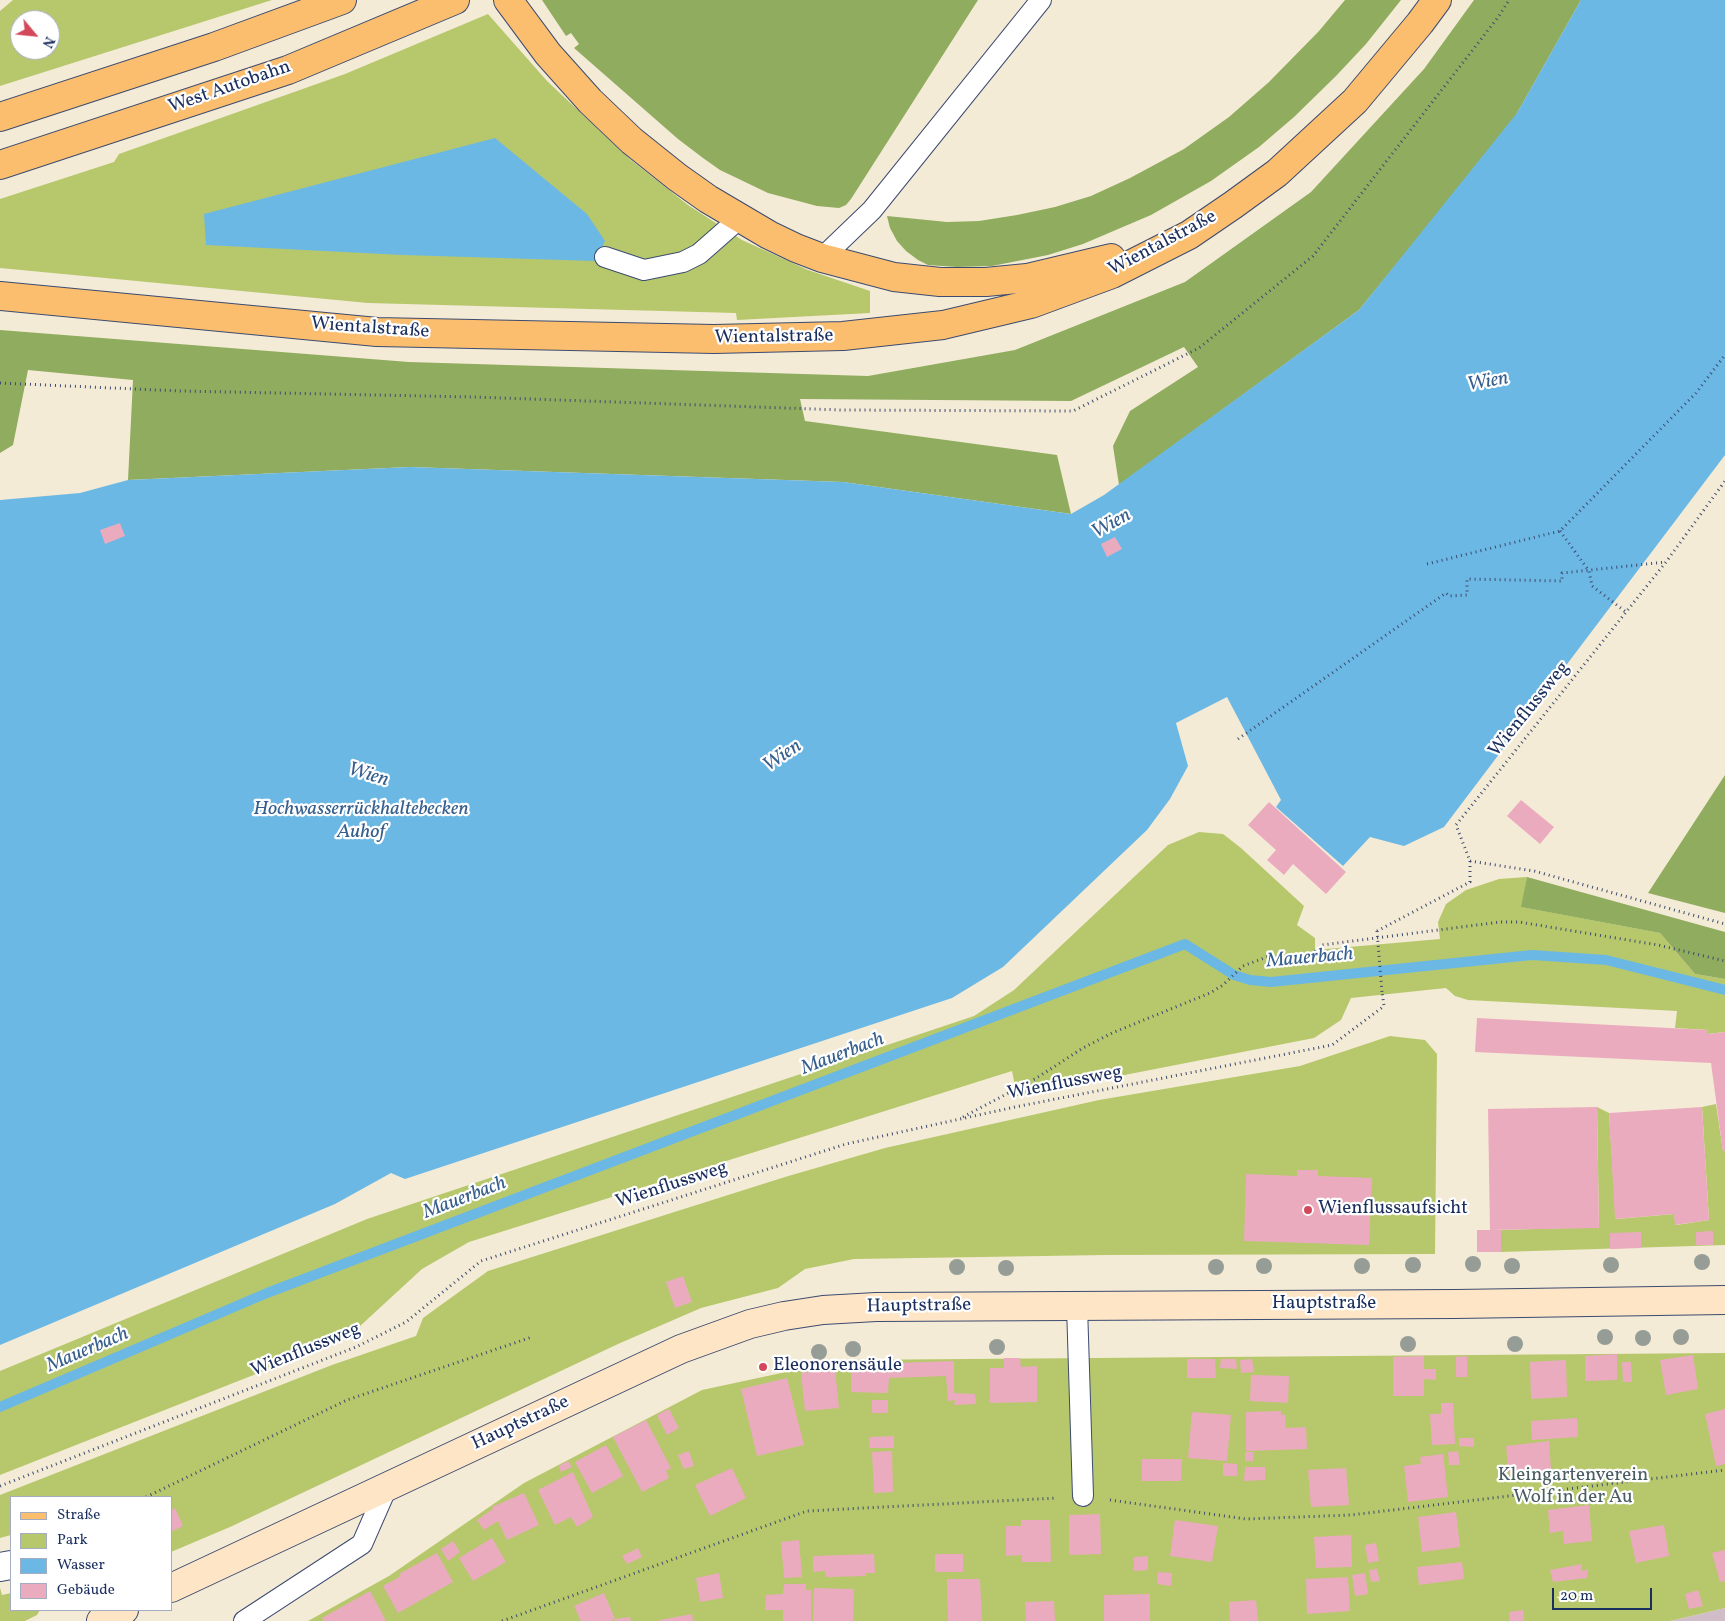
<!DOCTYPE html>
<html>
<head>
<meta charset="utf-8">
<style>
	body { margin:0 }
	#map { position:relative; width:1725px; height:1621px; overflow:hidden; background:#f4ebd6; font-family:Vollkorn,serif }
	canvas { display:block }
	.legend { position:absolute; left:10px; top:1496px; width:162px; height:115px; box-sizing:border-box; background:#fff; border:1px solid #a4acbf; margin:0; padding:6px 9px; list-style:none; font-size:15px; color:#1b2f5e }
	.legend li { display:flex; align-items:center; gap:10px; height:25px }
	.legend b { width:25px; border:1px solid #a4acbf }
	.north { position:absolute; left:10px; top:10px; width:50px; height:50px; box-sizing:border-box; background:#fff; border:1px solid #a4acbf; border-radius:50%; rotate:118deg; font-size:14px; font-weight:700; line-height:20px; text-align:center; color:#1b2f5e }
	.north::after { content:''; display:block; margin:auto; width:18px; height:22px; background:#d1495b; clip-path:polygon(50% 0,100% 100%,50% 72%,0 100%) }
	.scale { position:absolute; left:1552px; top:1588px; width:100px; height:22px; box-sizing:border-box; border:2px solid #1b2f5e; border-top:0; padding-left:6px; font-size:15px; line-height:18px; white-space:nowrap; color:#1b2f5e; -webkit-text-stroke:4px #fff; paint-order:stroke }
</style>
</head>
<body>
<div id="map">
<canvas width="1725" height="1621"></canvas>
<ul class="legend">
<li><b style="height:6px;background:#fbbe6e"></b>Straße</li>
<li><b style="height:14px;background:#b6c86b"></b>Park</li>
<li><b style="height:14px;background:#6cb8e5"></b>Wasser</li>
<li><b style="height:14px;background:#ebabbf"></b>Gebäude</li>
</ul>
<div class="north">N</div>
<div class="scale">20 m</div>
</div>
<script>
const ctx = document.querySelector('canvas').getContext('2d');
ctx.lineJoin = 'round';
function fill(path, color) { ctx.fillStyle = color; ctx.fill(path, 'evenodd'); }
const shape = rows => new Path2D(rows.map(r => 'M' + r).join(''));
function strokePath(path, color, width, dash) { ctx.strokeStyle = color; ctx.lineWidth = width; ctx.lineCap = dash ? 'butt' : 'round'; ctx.setLineDash(dash || []); ctx.stroke(path); }
function drawText(font, color, halo, rows, align = 'center') {
  ctx.font = font + ' Vollkorn,serif'; ctx.lineWidth = 4.5; ctx.setLineDash([]); ctx.textBaseline = 'middle'; ctx.strokeStyle = halo; ctx.fillStyle = color; for (const [text, x, y, turn = 0] of rows) {
    ctx.save(); ctx.translate(x, y); ctx.rotate((+turn || 0) * Math.PI / 180); ctx.textAlign = isNaN(turn) ? turn : align; if (halo) ctx.strokeText(text, 0, 0); ctx.fillText(text, 0, 0); ctx.restore();
  }
}
const industrial = shape([
	[1725,1608,1725,1621,1670,1621]
]);
const green = shape([
	[13,0,272,0,0,86,0,11],
	[20,20,50,20,50,50,20,50],
	[488,14,547,81,631,160,688,205,742,240,808,270,870,291,870,313,737,320,736,313,368,303,0,268,0,199,114,162,119,154,345,74],
	[1199,832,1223,834,1241,848,1304,906,1297,925,1315,938,1315,950,1440,939,1438,922,1446,904,1466,890,1499,879,1527,877,1522,907,1660,933,1695,974,1725,979,1725,1036,1724,1032,1708,1034,1708,1030,1675,1028,1677,1011,1468,1000,1455,996,1446,988,1351,998,1341,1020,1314,1038,1017,1096,1012,1071,469,1242,422,1269,359,1327,327,1346,0,1475,0,1371,367,1219,974,1016,1014,990,1168,845],
	[1390,1036,1425,1040,1437,1054,1435,1254,1106,1255,854,1259,805,1269,778,1288,701,1308,618,1344,230,1527,171,1552,171,1497,11,1497,11,1535,0,1538,0,1495,332,1365,416,1336,423,1318,488,1271,785,1177,885,1148,1099,1100,1300,1066],
	[1716,1104,1723,1151,1725,1151,1725,1245,1501,1252,1501,1230,1599,1227,1597,1107,1609,1113,1616,1219,1674,1214,1676,1225,1709,1220,1702,1107],
	[1725,1353,1725,1608,1670,1621,308,1621,389,1576,524,1483,702,1390,842,1360],
	[0,1588,2,1595,11,1593,11,1610,40,1610,37,1615,25,1621,0,1621]
]);
const forest = shape([
	[542,0,978,0,851,199,846,205,839,208,817,206,768,193,720,170,703,158,678,139,574,48,579,44,571,33,566,36],
	[1345,0,1401,0,1366,44,1336,76,1294,117,1259,147,1211,181,1151,215,1083,244,1048,255,992,266,957,267,928,265,918,260,906,251,897,241,890,228,887,216,947,222,979,221,1017,215,1055,207,1091,196,1130,178,1184,149,1229,117,1269,82,1319,31],
	[1474,0,1581,0,1512,122,1359,310,1119,485,1113,446,1130,411,1198,367,1184,347,1071,401,800,399,805,421,1057,455,1071,514,843,482,410,467,128,480,133,380,28,370,13,445,0,453,0,330,409,362,868,376,1015,350,1185,282,1311,192,1424,69],
	[1725,775,1725,913,1648,893],
	[1527,877,1725,932,1725,979,1695,974,1660,933,1521,907]
]);
const water = shape([
	[1581,0,1725,0,1725,455,1444,827,1404,846,1370,837,1343,866,1276,807,1281,800,1227,697,1176,723,1188,766,1170,799,1147,830,1003,967,952,998,405,1179,391,1173,335,1204,0,1345,0,500,80,493,128,480,410,467,843,482,1071,514,1104,495,1359,310,1517,113],
	[495,138,587,214,605,241,595,261,403,255,206,245,204,214]
]);
const stream = shape([
	[0,1407,267,1293,1185,944,1234,975,1250,980,1271,982,1532,955,1606,960,1725,990]
]);
const building = shape([
	[120,523,125,536,105,544,100,530],
	[1115,537,1122,549,1107,557,1101,544],
	[1521,800,1554,827,1540,844,1507,816],
	[1269,802,1346,872,1326,894,1293,864,1284,875,1267,860,1276,850,1248,825],
	[1477,1018,1708,1030,1708,1034,1725,1032,1725,1151,1723,1152,1711,1063,1475,1052],
	[1597,1107,1599,1228,1490,1230,1488,1109],
	[1702,1107,1709,1220,1675,1225,1674,1214,1615,1219,1609,1113],
	[1297,1170,1318,1170,1318,1176,1372,1178,1369,1245,1244,1241,1246,1174,1297,1176],
	[1477,1230,1501,1230,1501,1252,1477,1252],
	[1713,1231,1713,1245,1696,1245,1696,1232],
	[1641,1232,1641,1248,1610,1249,1610,1233],
	[683,1276,692,1302,675,1308,666,1282],
	[1617,1354,1617,1380,1585,1381,1585,1356],
	[1693,1355,1698,1389,1666,1395,1660,1360],
	[1424,1356,1424,1369,1436,1369,1436,1380,1424,1379,1424,1396,1393,1396,1393,1357],
	[1467,1356,1467,1377,1456,1377,1456,1357],
	[1004,1358,1020,1358,1021,1367,1037,1366,1037,1402,990,1403,990,1368,1004,1368],
	[1187,1359,1215,1359,1216,1378,1187,1378],
	[1221,1359,1236,1359,1237,1369,1220,1368],
	[1252,1359,1254,1372,1241,1373,1240,1360],
	[1566,1360,1567,1397,1531,1399,1530,1362],
	[954,1361,954,1393,975,1394,976,1404,954,1405,955,1400,948,1401,946,1376,889,1378,888,1393,851,1392,852,1362,890,1363],
	[1622,1362,1631,1362,1632,1382,1623,1382],
	[835,1369,839,1408,805,1411,801,1373],
	[1251,1375,1289,1376,1288,1403,1250,1401],
	[787,1378,804,1445,757,1456,741,1389],
	[872,1400,888,1400,888,1413,872,1413],
	[1441,1403,1453,1403,1455,1444,1432,1445,1430,1414,1441,1414],
	[669,1409,679,1428,667,1435,657,1415],
	[1725,1409,1725,1464,1716,1466,1705,1414],
	[1281,1411,1281,1415,1285,1415,1286,1428,1306,1427,1307,1449,1246,1451,1246,1412],
	[1192,1412,1231,1415,1227,1461,1188,1458],
	[1577,1418,1578,1437,1532,1440,1531,1421],
	[646,1420,671,1468,666,1471,669,1478,642,1492,613,1437],
	[894,1436,894,1448,870,1448,869,1437],
	[1459,1438,1474,1438,1474,1447,1459,1446],
	[1549,1441,1551,1470,1509,1475,1506,1446],
	[606,1445,623,1476,592,1493,575,1462],
	[689,1451,694,1466,684,1469,678,1455],
	[892,1451,893,1492,874,1493,872,1452],
	[1458,1451,1460,1465,1449,1465,1448,1452],
	[1245,1452,1253,1452,1253,1461,1245,1461],
	[1443,1454,1448,1497,1408,1502,1404,1466,1421,1464,1420,1457],
	[1142,1459,1182,1459,1181,1481,1142,1481],
	[568,1461,572,1467,561,1472,559,1466],
	[1223,1463,1237,1464,1237,1476,1223,1476],
	[1245,1467,1265,1467,1265,1480,1244,1481],
	[732,1468,746,1498,710,1516,695,1485],
	[1346,1468,1349,1505,1311,1507,1308,1470],
	[573,1472,593,1517,577,1527,571,1517,555,1525,538,1490],
	[524,1493,539,1525,507,1540,498,1521,484,1530,477,1520,493,1509,492,1507],
	[1589,1505,1592,1541,1564,1544,1563,1531,1550,1533,1548,1510],
	[175,1508,183,1526,171,1532,171,1510],
	[1456,1512,1460,1547,1422,1552,1418,1517],
	[1100,1514,1101,1554,1069,1555,1069,1515],
	[1021,1520,1050,1520,1051,1562,1022,1562,1022,1555,1006,1556,1006,1526,1021,1526],
	[1175,1520,1218,1526,1212,1562,1170,1556],
	[1664,1525,1669,1556,1636,1563,1629,1531],
	[1351,1535,1352,1567,1316,1568,1314,1537],
	[492,1538,506,1562,473,1581,459,1558],
	[799,1540,802,1577,784,1578,781,1542],
	[453,1541,460,1552,448,1561,441,1549],
	[1376,1543,1379,1561,1368,1563,1365,1545],
	[638,1548,642,1557,627,1564,622,1556],
	[1725,1550,1725,1581,1720,1582,1712,1553],
	[437,1553,453,1582,398,1613,383,1586,401,1576,399,1574],
	[874,1554,875,1573,866,1573,866,1576,826,1577,825,1571,813,1572,813,1556],
	[935,1554,963,1554,963,1572,935,1572],
	[1148,1556,1148,1570,1134,1571,1134,1557],
	[1462,1562,1464,1579,1419,1585,1417,1567],
	[1582,1564,1582,1571,1588,1569,1587,1578,1553,1582,1550,1570],
	[1377,1569,1380,1581,1371,1582,1369,1570],
	[1158,1572,1172,1573,1171,1586,1157,1584],
	[719,1573,723,1598,700,1602,696,1578],
	[1365,1573,1368,1594,1355,1596,1352,1575],
	[1348,1577,1350,1611,1307,1614,1306,1579],
	[947,1579,980,1579,982,1621,948,1621],
	[784,1584,806,1584,806,1590,811,1590,811,1621,783,1621,783,1610,765,1610,766,1595,783,1594],
	[814,1588,854,1589,853,1621,813,1621],
	[1698,1590,1703,1606,1689,1609,1685,1594],
	[370,1591,386,1621,324,1621,322,1618],
	[604,1593,615,1619,630,1617,631,1621,615,1621,615,1619,611,1621,581,1621,574,1606],
	[1150,1594,1150,1621,1104,1621,1104,1595],
	[1256,1600,1258,1621,1230,1621,1229,1602],
	[1054,1601,1055,1621,1026,1621,1025,1602],
	[1523,1610,1524,1621,1510,1621,1509,1612],
	[692,1614,693,1621,660,1621,660,1620]
]);
const path = shape([
	[0,383,180,391,473,397,842,410,1073,411,1199,348,1313,256,1499,16,1509,0],
	[1560,531,1589,571,1592,586,1626,612],
	[1427,564,1560,531,1696,393,1725,355],
	[1470,861,1534,871,1725,924],
	[1377,931,1470,882,1470,861,1456,825,1666,562,1725,481],
	[963,1117,1035,1079,1083,1048,1112,1033,1210,993,1223,985,1243,966,1267,957,1311,955,1322,945,1500,922,1519,922,1658,945,1725,961],
	[0,1486,356,1347,406,1322,481,1261,846,1144,1015,1107,1332,1045,1384,1006,1382,992],
	[146,1497,347,1400,532,1337],
	[1110,1500,1246,1519,1351,1515,1725,1470],
	[502,1621,807,1511,1057,1498]
]);
const service = shape([
	[605,257,644,270,683,262,699,254,740,218],
	[822,258,872,210,1041,0],
	[1077,1306,1083,1496],
	[244,1621,362,1544,387,1487]
]);
const minor = shape([
	[0,1567,11,1565]
]);
const secondary = shape([
	[171,1588,681,1349,750,1324,784,1316,823,1310,876,1307,1455,1304,1725,1300],
	[101,1621,124,1610]
]);
const primary = shape([
	[508,0,548,54,590,101,632,141,677,177,708,199,769,235,796,248,822,258,894,277,940,282,986,282,1027,278,1111,258],
	[0,296,377,332,714,339,843,336,943,325,1031,304,1112,274,1189,235,1233,205,1277,173,1355,101,1420,23,1437,0]
]);
const motorway = shape([
	[0,117,214,47,342,0],
	[0,165,288,70,455,0]
]);
const pathBridge = shape([
	[1238,739,1446,593,1449,596,1467,595,1467,579,1562,581,1562,573,1666,562],
	[1377,931,1382,992]
]);
const trees = [
	[1702,1262],
	[1473,1264],
	[1413,1265],
	[1611,1265],
	[1264,1266],
	[1362,1266],
	[1512,1266],
	[957,1267],
	[1216,1267],
	[1006,1268],
	[1605,1337],
	[1681,1337],
	[1643,1338],
	[1408,1344],
	[1515,1344],
	[997,1347],
	[853,1349],
	[819,1352]
];
const markers = [
	[1308,1210,5,"#d1495b"],
	[763,1367,5,"#d1495b"]
];
const streetNames = [
	["West Autobahn",230,88,-19],
	["Wientalstraße",1163,244,-28],
	["Wientalstraße",370,329,4],
	["Wientalstraße",774,338,-1],
	["Wienflussweg",1530,710,-51],
	["Wienflussweg",1065,1084,-11],
	["Wienflussweg",672,1186,-18],
	["Hauptstraße",1324,1305],
	["Hauptstraße",919,1307,-1],
	["Wienflussweg",306,1351,-22],
	["Hauptstraße",521,1424,-25]
];
const poiNames = [
	["Wienflussaufsicht",1318,1210],
	["Eleonorensäule",773,1367]
];
const parkNames = [
	["Kleingartenverein",1573,1477],
	["Wolf in der Au",1573,1499]
];
const waterNames = [
	["Wien",1488,383,-10],
	["Wien",1112,525,-29],
	["Wien",783,757,-34],
	["Wien",368,776,17],
	["Hochwasserrückhaltebecken",361,810],
	["Auhof",361,833],
	["Mauerbach",1310,959,-5],
	["Mauerbach",843,1055,-21],
	["Mauerbach",465,1199,-21],
	["Mauerbach",88,1351,-23]
];
fill(industrial, '#d1bdc8');
fill(green, '#b6c86b');
fill(forest, '#90ac5f');
fill(water, '#6cb8e5');
strokePath(stream, '#6cb8e5', 10);
fill(building, '#ebabbf');
strokePath(service, '#3c4b70', 22);
strokePath(minor, '#3c4b70', 30);
strokePath(secondary, '#3c4b70', 30);
strokePath(primary, '#3c4b70', 30);
strokePath(motorway, '#3c4b70', 30);
strokePath(path, '#3c4b70', 3, [1, 4]);
strokePath(service, '#fff', 20);
strokePath(minor, '#fff', 28);
strokePath(secondary, '#fde5c5', 28);
strokePath(primary, '#fbbe6e', 28);
strokePath(motorway, '#fbbe6e', 28);
strokePath(pathBridge, '#3c4b70', 3, [1, 4]);
ctx.fillStyle = '#969d96';
for (const [x, y] of trees) { ctx.beginPath(); ctx.arc(x, y, 8, 0, 2 * Math.PI); ctx.fill(); }
for (const [x, y, r, color] of markers) { const dot = new Path2D(); dot.arc(x, y, r, 0, 2 * Math.PI); ctx.fillStyle = color; ctx.fill(dot); strokePath(dot, '#fff', 2); }
drawText('19px', '#1b2f5e', '#fff', streetNames);
drawText('19px', '#1b2f5e', '#fff', poiNames, 'left');
drawText('19px', '#4a5d62', '#fff', parkNames);
drawText('italic 20px', '#375f8d', '#fff', waterNames);
</script>
</body>
</html>
